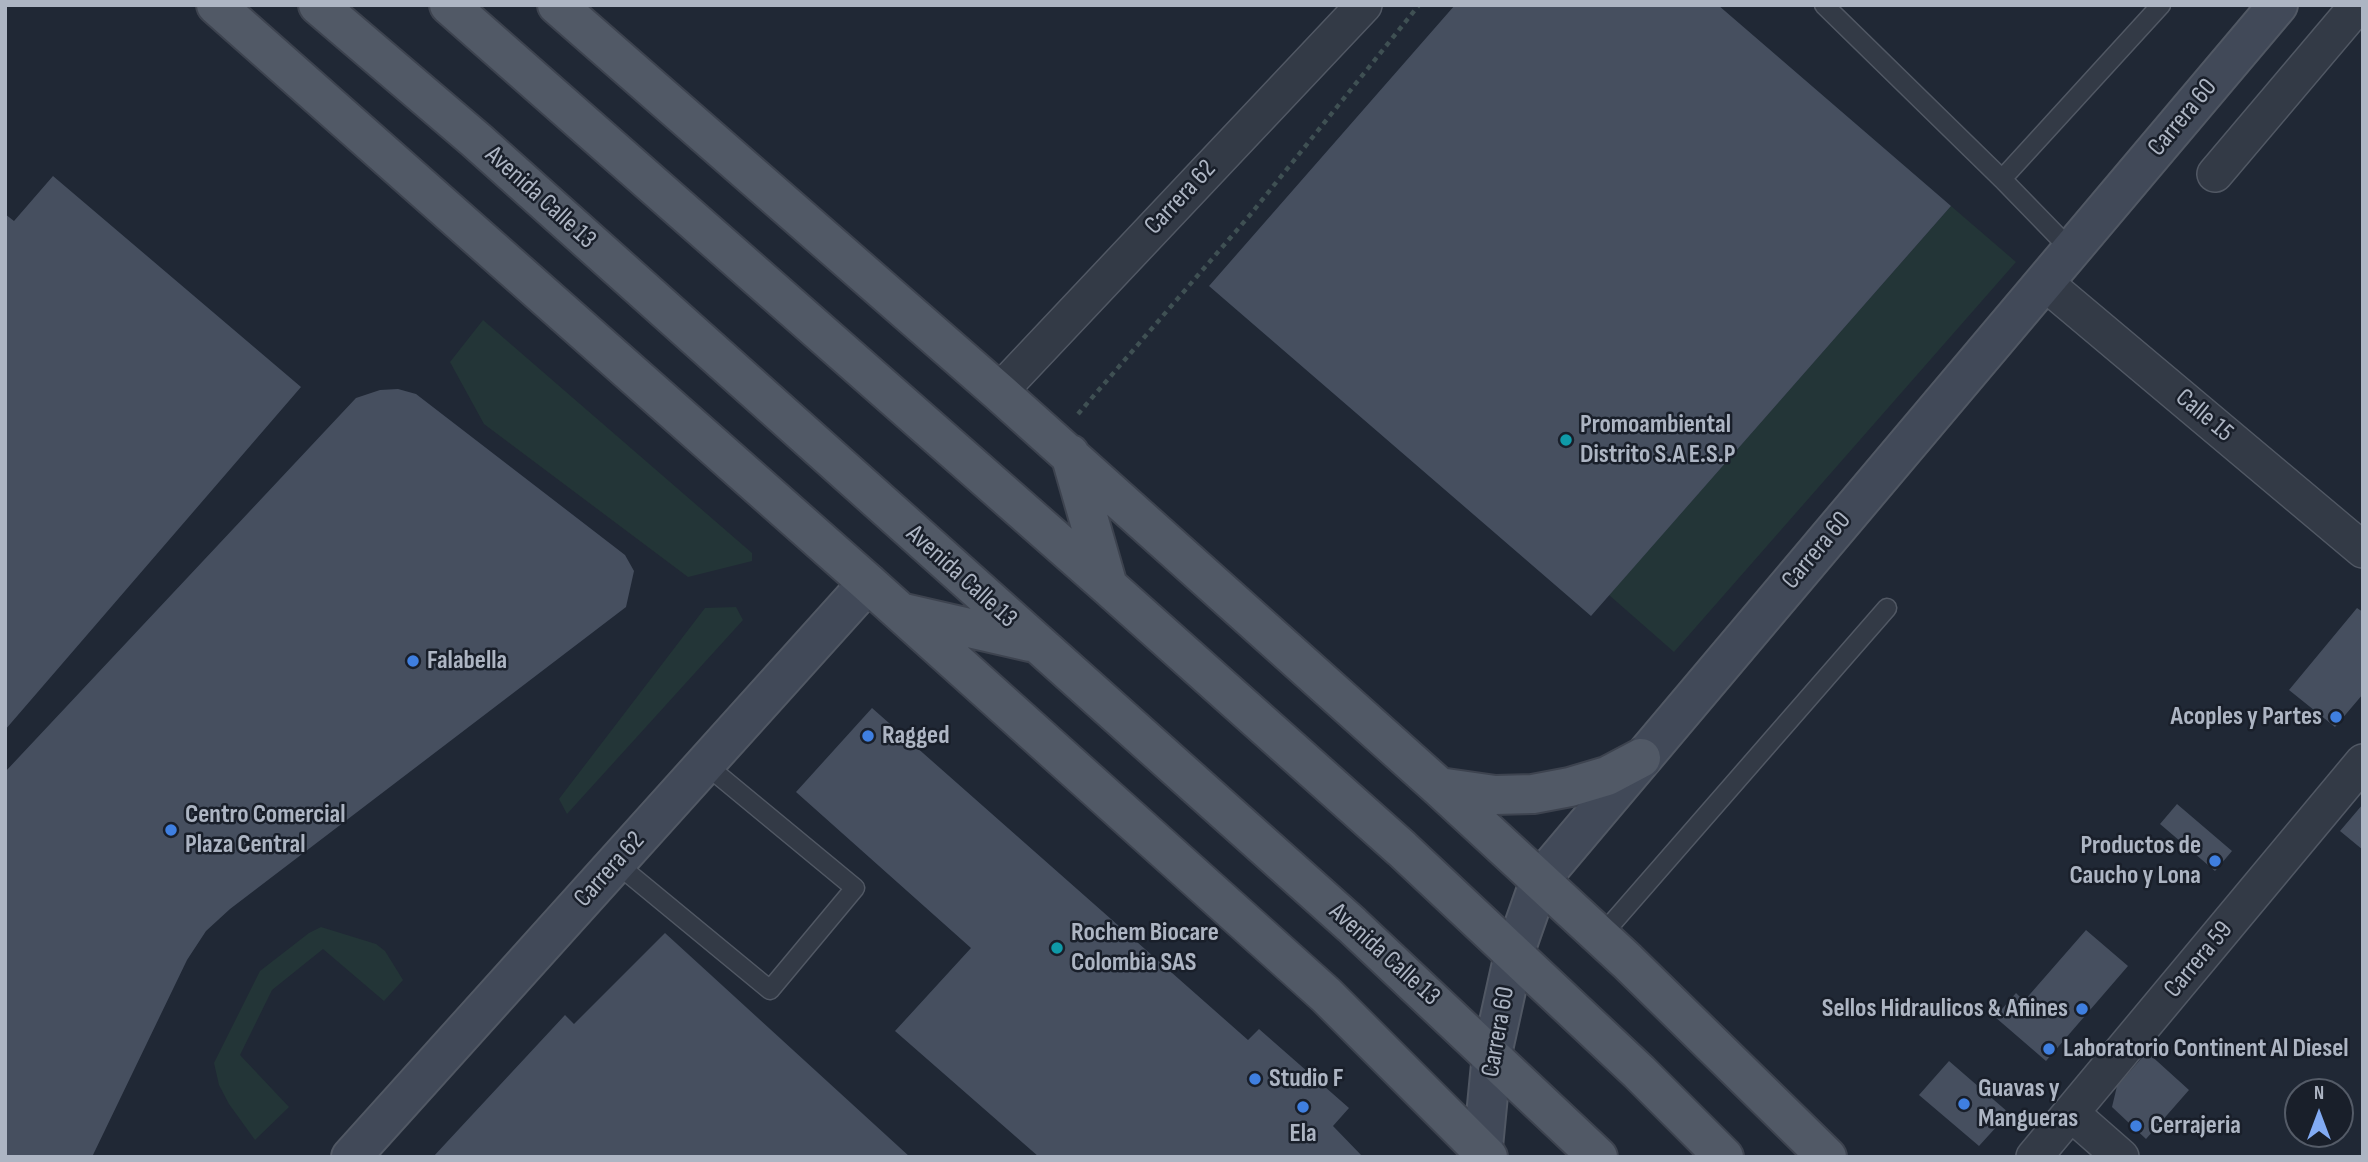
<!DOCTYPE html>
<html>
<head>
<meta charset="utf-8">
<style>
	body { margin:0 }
	#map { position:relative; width:2368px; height:1162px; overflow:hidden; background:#202835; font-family:"Sofia Sans Condensed",sans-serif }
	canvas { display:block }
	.frame { position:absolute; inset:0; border:7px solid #adb5c3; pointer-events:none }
	.north { position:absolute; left:2284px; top:1078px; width:70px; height:70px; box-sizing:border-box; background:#191f2a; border:2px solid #545b67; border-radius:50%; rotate:0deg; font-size:19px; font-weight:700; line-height:28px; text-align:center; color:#adb5c3 }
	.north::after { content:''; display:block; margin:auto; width:24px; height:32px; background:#82abf3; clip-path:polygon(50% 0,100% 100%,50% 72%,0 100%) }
</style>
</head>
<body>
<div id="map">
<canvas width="2368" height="1162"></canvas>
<div class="frame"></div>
<div class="north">N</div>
</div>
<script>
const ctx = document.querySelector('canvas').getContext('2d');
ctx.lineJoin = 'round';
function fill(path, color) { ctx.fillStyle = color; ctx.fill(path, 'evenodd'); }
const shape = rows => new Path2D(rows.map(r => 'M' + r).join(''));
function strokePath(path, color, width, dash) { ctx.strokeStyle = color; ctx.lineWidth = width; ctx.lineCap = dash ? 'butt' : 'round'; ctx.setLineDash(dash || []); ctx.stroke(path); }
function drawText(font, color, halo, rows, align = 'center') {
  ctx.font = font + ' "Sofia Sans Condensed",sans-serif'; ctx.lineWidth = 5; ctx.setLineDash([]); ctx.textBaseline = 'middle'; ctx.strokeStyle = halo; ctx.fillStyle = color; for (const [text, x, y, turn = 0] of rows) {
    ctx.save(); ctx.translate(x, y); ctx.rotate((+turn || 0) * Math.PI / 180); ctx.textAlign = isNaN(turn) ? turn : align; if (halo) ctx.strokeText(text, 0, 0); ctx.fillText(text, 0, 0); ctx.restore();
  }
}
const green = shape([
	[1951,206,2016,262,1674,652,1609,595],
	[483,320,752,553,752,561,688,577,484,424,450,362],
	[736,607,743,620,567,814,559,799,705,608],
	[321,927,376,944,385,951,403,980,384,1001,323,949,272,990,240,1055,289,1107,255,1140,229,1104,219,1085,214,1063,260,971,309,933]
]);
const building = shape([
	[1455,5,1718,5,1951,206,1591,616,1209,286],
	[53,176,301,387,5,730,5,214,14,221],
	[398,389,416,394,625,555,634,571,626,607,230,909,206,931,187,960,92,1157,5,1157,5,772,356,398,380,390],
	[2357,608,2363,612,2363,694,2335,727,2289,690],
	[872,708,1248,1040,1259,1029,1349,1108,1333,1126,1363,1157,1039,1157,895,1031,971,948,796,792],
	[2177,804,2232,851,2215,871,2160,824],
	[2363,804,2363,850,2340,831],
	[2086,930,2128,966,2046,1061,1995,1017,2016,993,2024,1001],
	[665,933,910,1157,433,1157,565,1015,574,1024],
	[2147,1052,2189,1090,2146,1139,2112,1107,2117,1086],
	[1949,1061,2009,1113,1979,1146,1919,1095]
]);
const path = shape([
	[1078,414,1250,215,1419,5]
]);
const lane = shape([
	[1824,5,2002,179],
	[2071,250,2002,179,2161,5],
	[616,863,770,990,855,888,705,764],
	[1601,936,1887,608]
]);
const street = shape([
	[2215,174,2358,5],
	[2044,282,2363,550],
	[999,392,1364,5],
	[2072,1114,2121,1157],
	[2034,1157,2363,762]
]);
const secondary = shape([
	[351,1157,868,583],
	[1482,1157,1492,1054,1514,954,1540,880,2278,5]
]);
const primary = shape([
	[216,5,868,583,1326,995,1488,1157],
	[318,5,476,140,1352,925,1598,1157],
	[449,5,1108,586,1402,849,1639,1072,1724,1157],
	[557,5,999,392,1439,787,1627,961,1827,1157],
	[1070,454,1108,586],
	[904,613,1030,642],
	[1439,787,1495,795,1533,794,1570,787,1607,776,1641,758]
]);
const markers = [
	[1566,440,7,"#0f9aa8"],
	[413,661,7,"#3f7fe0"],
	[2336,717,7,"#3f7fe0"],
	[868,736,7,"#3f7fe0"],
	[171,830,7,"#3f7fe0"],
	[2215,861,7,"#3f7fe0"],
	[1057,948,7,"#0f9aa8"],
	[2082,1009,7,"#3f7fe0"],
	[2049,1049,7,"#3f7fe0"],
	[1255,1079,7,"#3f7fe0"],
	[1964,1104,7,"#3f7fe0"],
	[1303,1107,7,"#3f7fe0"],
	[2136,1126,7,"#3f7fe0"]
];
const streetNames = [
	["Carrera 60",2183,118,-50],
	["Avenida Calle 13",540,198,42],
	["Carrera 62",1181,198,-47],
	["Calle 15",2204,416,40],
	["Carrera 60",1817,551,-50],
	["Avenida Calle 13",961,577,42],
	["Carrera 62",610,870,-48],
	["Avenida Calle 13",1384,955,42],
	["Carrera 59",2199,960,-50],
	["Carrera 60",1499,1032,-80]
];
const poiNames = [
	["Promoambiental",1580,425],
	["Distrito S.A E.S.P",1580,455],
	["Falabella",427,661],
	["Acoples y Partes",2322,717,"right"],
	["Ragged",882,736],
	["Centro Comercial",185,815],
	["Plaza Central",185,845],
	["Productos de",2201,846,"right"],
	["Caucho y Lona",2201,876,"right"],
	["Rochem Biocare",1071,933],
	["Colombia SAS",1071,963],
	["Sellos Hidraulicos & Afiines",2068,1009,"right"],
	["Laboratorio Continent Al Diesel",2063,1049],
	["Studio F",1269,1079],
	["Guavas y",1978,1089],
	["Mangueras",1978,1119],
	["Cerrajeria",2150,1126],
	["Ela",1303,1134,"center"]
];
fill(green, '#233537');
fill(building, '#464f5f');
strokePath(lane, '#515864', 21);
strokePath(street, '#515864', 38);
strokePath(secondary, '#515864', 42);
strokePath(primary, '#3d434f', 42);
strokePath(path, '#3f5053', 4.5, [5, 5]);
strokePath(lane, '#333a46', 18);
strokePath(street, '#333a46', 35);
strokePath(secondary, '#414958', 38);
strokePath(primary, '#515966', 38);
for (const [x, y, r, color] of markers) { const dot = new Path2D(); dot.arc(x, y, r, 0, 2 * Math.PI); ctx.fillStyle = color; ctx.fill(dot); strokePath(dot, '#191f2a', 2.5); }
drawText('26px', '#adb5c3', '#191f2a', streetNames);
drawText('bold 26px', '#adb5c3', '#191f2a', poiNames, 'left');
</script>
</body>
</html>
